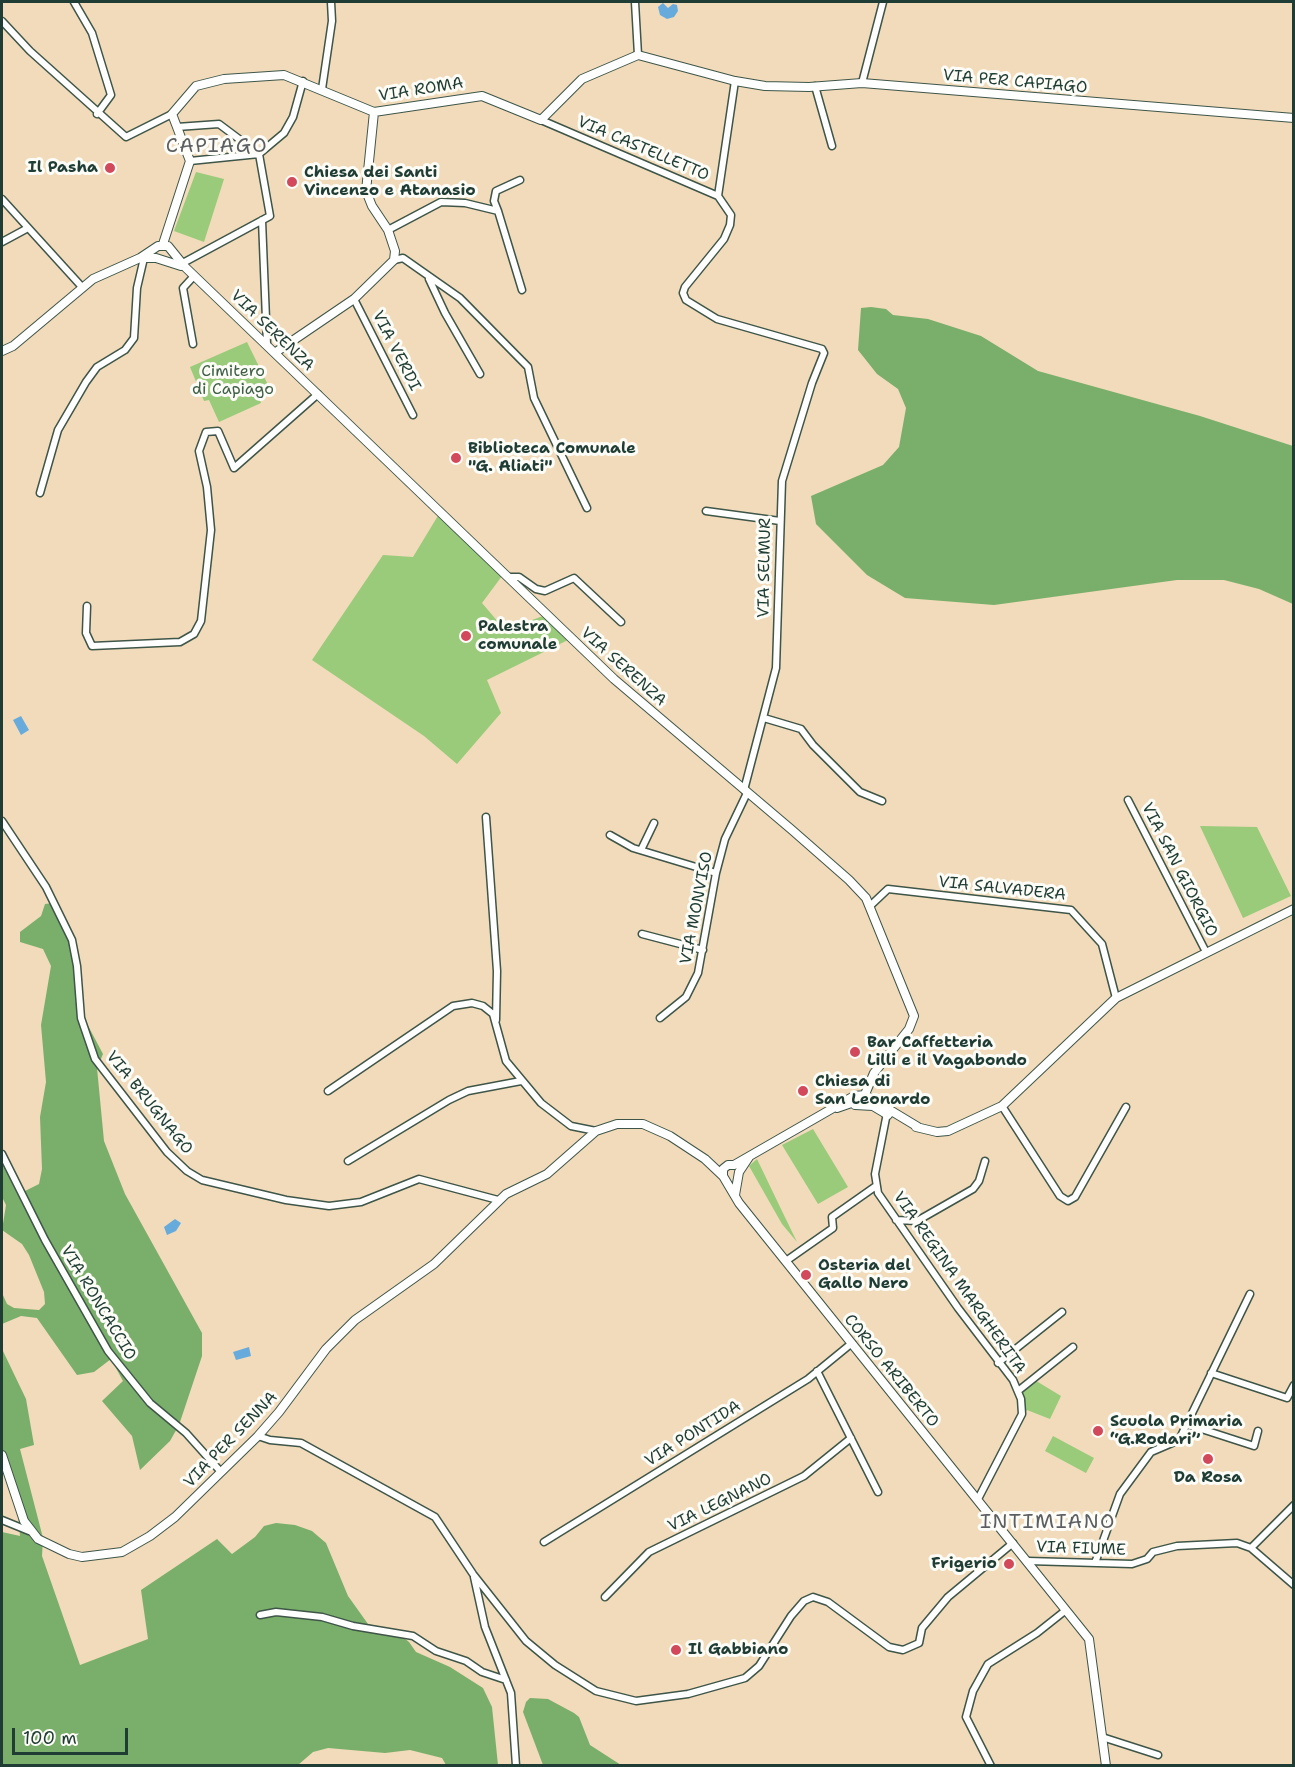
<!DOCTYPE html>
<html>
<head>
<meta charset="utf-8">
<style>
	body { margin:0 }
	#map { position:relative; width:1295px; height:1767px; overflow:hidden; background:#f1dbba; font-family:"Shantell Sans",sans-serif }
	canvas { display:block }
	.frame { position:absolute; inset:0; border:3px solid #1f3d34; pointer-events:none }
	.scale { position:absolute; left:12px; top:1728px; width:116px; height:27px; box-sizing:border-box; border:3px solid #1f3d34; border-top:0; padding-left:8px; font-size:18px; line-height:21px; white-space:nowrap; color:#1f3d34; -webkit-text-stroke:4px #fdfcf7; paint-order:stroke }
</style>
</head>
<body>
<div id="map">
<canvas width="1295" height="1767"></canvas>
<div class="frame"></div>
<div class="scale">100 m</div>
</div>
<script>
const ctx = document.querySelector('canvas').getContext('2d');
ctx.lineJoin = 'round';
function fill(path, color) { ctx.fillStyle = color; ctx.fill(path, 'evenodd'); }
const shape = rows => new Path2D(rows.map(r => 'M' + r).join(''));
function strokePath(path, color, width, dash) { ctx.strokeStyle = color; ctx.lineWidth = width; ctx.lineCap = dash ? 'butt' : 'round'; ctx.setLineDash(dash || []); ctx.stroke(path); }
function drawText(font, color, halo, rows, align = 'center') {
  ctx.font = font + ' "Shantell Sans",sans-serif'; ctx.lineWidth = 6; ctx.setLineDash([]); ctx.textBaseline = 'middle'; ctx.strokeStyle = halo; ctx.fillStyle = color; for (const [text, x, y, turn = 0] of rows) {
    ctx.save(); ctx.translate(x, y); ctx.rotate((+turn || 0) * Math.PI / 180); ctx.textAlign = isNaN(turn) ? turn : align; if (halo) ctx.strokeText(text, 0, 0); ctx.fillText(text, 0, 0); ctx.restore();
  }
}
const green = shape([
	[196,172,224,179,204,242,174,231],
	[247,342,272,393,260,400,261,403,219,422,209,400,204,401,190,367],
	[439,514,502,576,482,603,505,630,543,616,568,640,487,680,501,713,457,764,424,736,312,660,383,555,413,557],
	[1200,826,1257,827,1291,896,1243,918],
	[813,1129,848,1187,818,1204,782,1145],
	[757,1159,781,1209,797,1242,782,1224,749,1166],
	[1033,1379,1061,1396,1050,1419,1027,1410,1024,1415,1018,1391],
	[1053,1436,1094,1458,1086,1473,1045,1451]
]);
const forest = shape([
	[871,307,886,309,893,315,928,319,981,336,1038,371,1200,416,1293,446,1293,604,1259,589,1224,580,1177,580,994,605,905,598,867,575,816,524,811,496,883,465,899,447,906,408,898,389,877,374,858,350,861,308],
	[53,903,63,914,76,946,85,1020,103,1054,97,1068,104,1141,125,1194,202,1333,202,1356,179,1425,170,1441,140,1470,132,1436,102,1401,123,1381,111,1359,94,1372,77,1375,37,1318,21,1316,2,1324,2,1293,7,1304,14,1308,39,1310,45,1304,44,1292,29,1255,22,1244,2,1230,6,1205,2,1197,2,1161,17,1175,23,1192,39,1184,42,1169,40,1117,46,1082,41,1025,51,966,43,949,20,942,20,932,41,916,45,904],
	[2,1349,26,1399,34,1445,20,1449,43,1538,42,1556,80,1665,148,1639,141,1590,217,1539,232,1554,255,1537,264,1526,276,1523,295,1525,312,1531,326,1543,348,1596,368,1624,394,1630,409,1642,416,1652,450,1667,483,1688,492,1707,498,1765,446,1765,442,1758,410,1750,385,1753,328,1748,313,1752,298,1765,2,1765,2,1532,20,1536,18,1514,2,1467],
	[530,1698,548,1699,574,1713,579,1717,590,1745,621,1765,543,1765,523,1712,526,1702]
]);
const water = shape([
	[663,3,668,8,673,4,677,5,678,11,674,17,667,19,660,15,658,7],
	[21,716,29,730,21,735,13,720],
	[175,1219,181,1223,176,1231,167,1235,164,1227],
	[249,1347,251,1356,236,1360,233,1352]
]);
const minor = shape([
	[74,2,92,33,111,95,97,114],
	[635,2,638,55],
	[2,21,30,51,126,137,172,114],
	[862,83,883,2],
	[815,86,832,146],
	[322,89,332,21,331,2],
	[541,120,718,196,731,215,730,225,724,239,685,287,683,293,686,300,717,319,822,349,824,353,812,383,782,481,776,668,744,790],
	[177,127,219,124,259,154,270,216,181,264],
	[190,161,259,154,284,133,293,117,303,81],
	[718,196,735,81],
	[2,199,82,287],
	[498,211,494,201,496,191,520,180],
	[262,220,267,344],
	[388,230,441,202,465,203,498,211,522,290],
	[2,242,28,228],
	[394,260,403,258,460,298,528,367,534,398,587,508],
	[429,279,445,313,480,374],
	[354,299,413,415],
	[193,344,183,288,194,276],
	[40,493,58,430,86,382,97,367,125,350,134,338,137,288,144,258],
	[706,511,780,521],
	[508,577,519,577,536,589,545,591,574,578,621,622],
	[87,606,86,633,92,646,180,642,194,634,201,621,211,530,207,487,199,451,206,432,218,431,234,468,318,394],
	[764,718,801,729,813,745,860,792,882,801],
	[1128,800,1206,952],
	[486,817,497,971,496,1020],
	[2,821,46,887,72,940,77,966,81,1018,95,1059,167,1152,187,1171,202,1180,286,1200,329,1206,361,1202,419,1179,498,1200],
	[610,835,633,848,716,873],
	[641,850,654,823],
	[870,906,888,889,1071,910,1102,944,1116,998],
	[642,934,703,950],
	[660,1018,686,997,698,973,716,873,725,839,747,793],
	[328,1091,453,1006,472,1003,483,1006,493,1014,506,1061,541,1103,571,1126,596,1131],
	[1002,1106,1060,1196,1068,1201,1075,1197,1126,1107],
	[887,1113,875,1174,878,1193,958,1308,1013,1380,1021,1399,1022,1414,978,1499],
	[2,1154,45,1240,108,1351,150,1403,186,1433,221,1472],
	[348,1161,449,1100,468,1091,521,1081],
	[896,1220,917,1221,973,1189,979,1181,985,1161],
	[786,1261,833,1228,832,1217,876,1186],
	[998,1363,1062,1312],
	[817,1371,878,1492],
	[1211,1373,1287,1398,1294,1385],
	[1018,1391,1073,1347],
	[1186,1424,1254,1446,1258,1431],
	[258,1436,270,1440,301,1443,435,1517,473,1574,526,1641,555,1665,596,1691,636,1701,688,1694,745,1678,759,1666,791,1616,804,1601,813,1597,828,1602,889,1647,903,1650,919,1643,922,1628,948,1597,1013,1543],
	[2,1520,29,1531],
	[544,1542,808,1379,852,1343],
	[1251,1548,1294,1505],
	[1028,1561,1132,1564,1147,1559,1153,1552,1177,1546,1237,1543,1251,1548,1294,1585],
	[1095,1563,1120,1494,1151,1452,1179,1440,1250,1294],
	[474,1577,485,1627,511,1693,516,1766],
	[605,1597,649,1552,804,1476,851,1438],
	[260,1615,276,1612,322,1617,353,1626,413,1636,436,1651,466,1661,482,1672,506,1680],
	[1102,1737,1158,1755],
	[991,1766,966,1717,973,1691,988,1664,1037,1633,1066,1610]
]);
const tertiary = shape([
	[163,244,190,161,172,114,196,86,224,79,284,75,374,112,482,96,541,120,582,79,638,55,735,81,765,86,809,87,862,83,1294,118],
	[142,258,156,258,181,266],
	[2,351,13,346,93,279,140,258,158,246,168,246,185,267,614,679,792,830,849,880,866,898,914,1016,909,1029,874,1073,863,1099,837,1108],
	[276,352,354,299,394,260,395,251,388,230,372,206,366,191,374,112],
	[855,1105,873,1106,888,1115],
	[916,1127,937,1132,948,1131,1002,1106,1116,998,1294,909],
	[918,1127,865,1095,854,1096,734,1165,728,1165,723,1169,723,1176,739,1203,1089,1639,1106,1766],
	[735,1195,739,1172,749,1157],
	[2,1455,24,1521,38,1539,69,1554,82,1557,122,1552,150,1536,175,1517,258,1436,279,1412,326,1349,355,1320,434,1264,506,1194,547,1174,596,1131,617,1124,643,1124,670,1136,705,1159,723,1176]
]);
const markers = [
	[110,168,6,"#d1495b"],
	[292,182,6,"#d1495b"],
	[456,458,6,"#d1495b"],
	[466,636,6,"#d1495b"],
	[855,1052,6,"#d1495b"],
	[803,1091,6,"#d1495b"],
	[806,1275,6,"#d1495b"],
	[1098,1431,6,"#d1495b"],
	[1208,1459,6,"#d1495b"],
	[1009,1564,6,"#d1495b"],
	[676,1650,6,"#d1495b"]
];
const streetNames = [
	["VIA PER CAPIAGO",1015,82,5],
	["VIA ROMA",421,90,-9],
	["VIA CASTELLETTO",643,149,23],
	["VIA SERENZA",272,331,44],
	["VIA VERDI",396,351,63],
	["VIA SELMUR",765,568,-89],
	["VIA SERENZA",623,667,42],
	["VIA SAN GIORGIO",1179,870,63],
	["VIA SALVADERA",1002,889,6],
	["VIA MONVISO",697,908,-79],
	["VIA BRUGNAGO",149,1103,51],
	["VIA REGINA MARGHERITA",959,1283,55],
	["VIA RONCACCIO",98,1303,59],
	["CORSO ARIBERTO",891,1371,51],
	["VIA PONTIDA",693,1434,-32],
	["VIA PER SENNA",231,1440,-46],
	["VIA LEGNANO",720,1503,-26],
	["VIA FIUME",1081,1549,2]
];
const poiNames = [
	["Il Pasha",98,168,"right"],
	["Chiesa dei Santi",304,173],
	["Vincenzo e Atanasio",304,191],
	["Biblioteca Comunale",468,449],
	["\"G. Aliati\"",468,467],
	["Palestra",478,627],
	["comunale",478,645],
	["Bar Caffetteria",867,1043],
	["Lilli e il Vagabondo",867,1061],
	["Chiesa di",815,1082],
	["San Leonardo",815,1100],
	["Osteria del",818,1266],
	["Gallo Nero",818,1284],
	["Scuola Primaria",1110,1422],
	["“G.Rodari”",1110,1440],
	["Da Rosa",1208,1478,"center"],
	["Frigerio",997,1564,"right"],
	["Il Gabbiano",688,1650]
];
const parkNames = [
	["Cimitero",233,372],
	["di Capiago",233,390]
];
const quarterNames = [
	["CAPIAGO",217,147],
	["INTIMIANO",1048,1523]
];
fill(green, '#99cb7b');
fill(forest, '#7aaf6b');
fill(water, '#67abdd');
strokePath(minor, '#3e5548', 9);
strokePath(tertiary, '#3e5548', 10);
strokePath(minor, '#fff', 6);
strokePath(tertiary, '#fff', 8);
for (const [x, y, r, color] of markers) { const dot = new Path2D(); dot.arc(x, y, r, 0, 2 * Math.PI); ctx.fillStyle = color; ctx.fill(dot); strokePath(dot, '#fdfcf7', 2); }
drawText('16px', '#1f3d34', '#fdfcf7', streetNames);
drawText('bold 16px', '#1f3d34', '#fdfcf7', poiNames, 'left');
drawText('16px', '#3e6046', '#fdfcf7', parkNames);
ctx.letterSpacing = '1.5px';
drawText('20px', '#5c5f61', '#fdfcf7', quarterNames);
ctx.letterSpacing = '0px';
</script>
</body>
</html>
